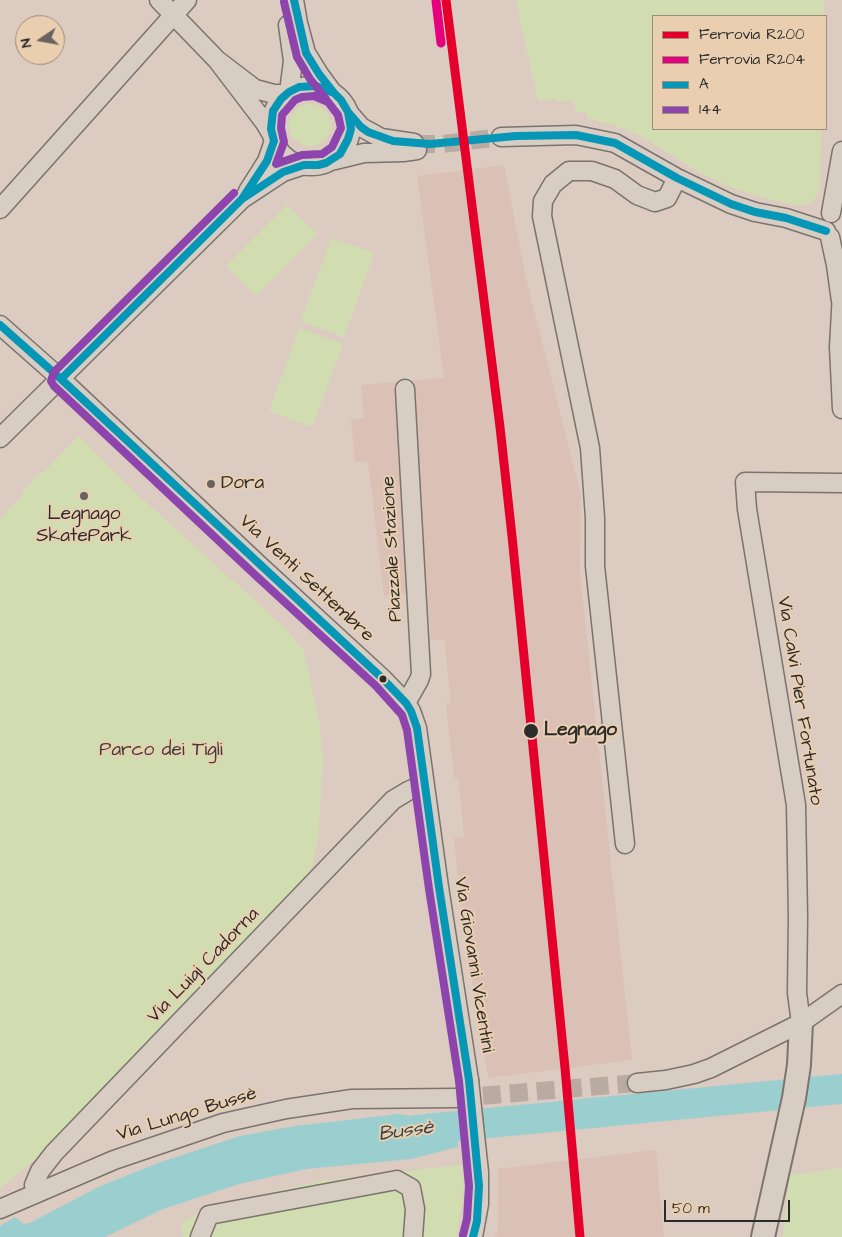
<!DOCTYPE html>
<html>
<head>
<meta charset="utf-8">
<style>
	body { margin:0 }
	#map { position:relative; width:842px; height:1237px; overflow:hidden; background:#dccbc0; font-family:"Architects Daughter",sans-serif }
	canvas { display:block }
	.legend { position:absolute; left:652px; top:15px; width:175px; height:115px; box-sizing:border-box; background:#e9ceb0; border:1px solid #9d8d7b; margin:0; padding:6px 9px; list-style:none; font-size:15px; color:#2b2b2b }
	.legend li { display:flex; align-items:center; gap:10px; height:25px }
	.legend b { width:25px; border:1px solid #9d8d7b }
	.north { position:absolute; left:15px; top:15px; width:50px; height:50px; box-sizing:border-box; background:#e9ceb0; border:1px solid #9d8d7b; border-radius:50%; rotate:258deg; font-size:14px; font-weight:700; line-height:20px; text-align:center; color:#2b2b2b }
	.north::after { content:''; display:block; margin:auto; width:18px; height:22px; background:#69635f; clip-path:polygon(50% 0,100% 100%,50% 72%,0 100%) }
	.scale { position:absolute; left:664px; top:1200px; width:126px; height:22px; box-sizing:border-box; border:2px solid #2b2b2b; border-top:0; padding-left:6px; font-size:15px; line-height:18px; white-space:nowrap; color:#2b2b2b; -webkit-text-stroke:4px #e9ceb0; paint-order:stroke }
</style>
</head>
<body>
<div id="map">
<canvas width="842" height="1237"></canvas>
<ul class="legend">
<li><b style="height:6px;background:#e4002b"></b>Ferrovia R200</li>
<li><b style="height:6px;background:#e5007d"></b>Ferrovia R204</li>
<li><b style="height:6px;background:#0696b6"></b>A</li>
<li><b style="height:6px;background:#8e44ad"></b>144</li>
</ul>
<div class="north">N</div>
<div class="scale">50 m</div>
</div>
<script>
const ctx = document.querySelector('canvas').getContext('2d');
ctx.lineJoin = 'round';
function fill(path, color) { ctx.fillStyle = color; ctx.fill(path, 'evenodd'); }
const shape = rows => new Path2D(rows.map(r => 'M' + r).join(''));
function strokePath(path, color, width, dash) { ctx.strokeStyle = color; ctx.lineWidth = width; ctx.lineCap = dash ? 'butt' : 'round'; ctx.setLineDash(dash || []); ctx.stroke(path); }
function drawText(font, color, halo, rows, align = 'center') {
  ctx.font = font + ' "Architects Daughter",sans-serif'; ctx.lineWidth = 4; ctx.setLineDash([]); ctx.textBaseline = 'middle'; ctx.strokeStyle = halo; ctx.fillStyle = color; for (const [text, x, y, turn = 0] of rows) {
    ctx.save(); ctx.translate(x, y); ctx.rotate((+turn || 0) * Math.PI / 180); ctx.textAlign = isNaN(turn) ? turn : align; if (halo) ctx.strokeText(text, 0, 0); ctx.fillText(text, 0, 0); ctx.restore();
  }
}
const built = shape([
	[504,165,527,283,581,494,580,573,632,1060,488,1078,462,917,454,838,464,837,458,778,454,778,446,705,446,703,451,703,444,639,431,640,427,591,384,596,368,461,355,462,351,420,364,418,361,385,444,378,417,176],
	[656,1150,664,1237,495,1237,498,1230,498,1169]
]);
const green = shape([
	[516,0,824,0,824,16,653,16,653,129,821,129,820,188,814,200,810,204,805,205,794,205,750,194,730,187,704,175,642,137,623,128,587,118,586,111,576,112,573,100,556,102,555,99,538,101],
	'289 125a21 21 0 1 1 42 0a21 21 0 1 1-42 0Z',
	[287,205,317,234,256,296,226,266],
	[331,238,374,253,344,337,301,321],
	[299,328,343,344,312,427,269,411],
	[79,436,137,494,284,627,304,651,320,727,323,762,318,839,309,880,39,1162,34,1160,0,1188,0,519,22,496,21,493,41,472,43,473],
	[462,1165,464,1188,457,1237,183,1237,181,1223,210,1206,321,1181],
	[842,1168,842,1237,783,1237,789,1175]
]);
const water = shape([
	[398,1114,418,1117,456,1114,458,1147,411,1159,306,1169,239,1184,163,1209,105,1237,0,1237,0,1226,15,1217,24,1224,30,1223,98,1187,158,1163,240,1136,295,1126]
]);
const river = shape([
	[416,1130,842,1089]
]);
const minorTunnel = shape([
	[417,144,443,144,501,137],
	[456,1098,637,1083]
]);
const minor = shape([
	[159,0,217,60],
	[294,0,298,23,306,53,319,74,333,93],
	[288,25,293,61,289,92],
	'271 126a40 40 0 1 1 80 0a40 40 0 1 1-80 0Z',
	[348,112,361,127,381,138,414,143],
	[272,135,265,123,217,60,255,89,274,94,286,94],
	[501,137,576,135,615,143,677,178,731,204,755,212,786,218,826,231],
	[331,161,364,153,403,152,417,150],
	[248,191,267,161,274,141],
	[0,209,187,0],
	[831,213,842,151],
	[830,237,836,265,841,301],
	[842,293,839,347,842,409],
	[0,325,61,379,260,566,383,679,406,703,411,711,417,728,439,887,469,1080],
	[405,389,421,674,419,680,406,703],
	[0,438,242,199,283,172,304,165],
	[625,844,595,566,595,518,590,448,542,216,543,201,553,184,569,171,592,171,615,179,637,195,655,202,667,198,677,178],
	[801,1023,797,993,798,917,796,805,747,509,745,482,842,483],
	[637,1083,666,1080,694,1074,711,1068,801,1023,842,994],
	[38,1192,34,1185,40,1171,54,1153,393,800,408,791,424,784],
	[0,1209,114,1160,223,1123,286,1109,352,1099,456,1098],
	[200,1237,209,1215,397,1180,411,1188,415,1209,413,1237],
	[473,1237,479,1204,479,1172]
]);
const major = shape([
	[763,1237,794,1098,799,1065,801,1023]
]);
const minorBridge = shape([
	[469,1080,479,1172]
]);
const bus1 = shape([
	[294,0,306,53,319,74,334,93],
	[316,86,334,93,341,100,348,112,351,129,348,139,340,154,326,163,318,165,304,165,283,172,242,199,267,161,274,141,271,129,273,111,281,99,289,92,299,87,316,86],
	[348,112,361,127,368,132,393,141,430,144,516,136,576,135,615,143,677,178,731,204,755,212,786,218,826,231],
	[0,325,61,379,383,679,406,703,411,711,417,728,439,887,469,1080,479,1186,477,1221,473,1237],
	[61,379,242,199]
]);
const bus2 = shape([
	[284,2,297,57,310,79,326,99],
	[314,96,328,102,338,115,341,128,332,147,322,154,302,155,276,164,284,142,281,128,282,115,295,100,302,97,314,96],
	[234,193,54,372,51,381,54,386,253,573,376,686,402,715,407,730,429,889,459,1081,469,1186,467,1219,463,1235]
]);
const rail1 = shape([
	[446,0,500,427,512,536,565,1068,580,1237]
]);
const rail2 = shape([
	[436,1,441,43]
]);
const markers = [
	[211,484,5,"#69635f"],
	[84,496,5,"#69635f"],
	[383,679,4.5,"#2b2b2b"],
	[531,731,8,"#2b2b2b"]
];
const poiNames = [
	["Dora",221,484],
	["Legnago",84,515,"center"],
	["SkatePark",84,537,"center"]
];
const streetNames = [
	["Piazzale Stazione",393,549,-93],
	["Via Venti Settembre",306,579,43],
	["Via Calvi Pier Fortunato",799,701,81],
	["Via Giovanni Vicentini",473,965,81],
	["Via Luigi Cadorna",204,966,-46],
	["Via Lungo Bussè",187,1115,-17]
];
const stopNames = [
	["Legnago",544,731]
];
const parkNames = [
	["Parco dei Tigli",161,751]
];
const waterNames = [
	["Bussè",406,1132,-8]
];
fill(built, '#dbc0b6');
fill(green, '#d1ddb1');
fill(water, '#9bcfcf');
strokePath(river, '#9bcfcf', 30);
strokePath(minorTunnel, '#b9aba2', 18, [18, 9]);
strokePath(minor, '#7b736e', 21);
strokePath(major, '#7b736e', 26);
strokePath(minor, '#d7cdc3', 18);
strokePath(major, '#d7cdc3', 22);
strokePath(minorBridge, '#7b736e', 21, []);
strokePath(minorBridge, '#d7cdc3', 18);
strokePath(bus1, '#0696b6', 8);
strokePath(bus2, '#8e44ad', 8);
strokePath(rail1, '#e4002b', 9);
strokePath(rail2, '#e5007d', 9);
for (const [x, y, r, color] of markers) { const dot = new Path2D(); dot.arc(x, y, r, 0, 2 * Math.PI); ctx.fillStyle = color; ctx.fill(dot); strokePath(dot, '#e9ceb0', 2); }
drawText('19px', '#2b2b2b', '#e9ceb0', poiNames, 'left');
drawText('19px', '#2b2b2b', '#e9ceb0', streetNames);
drawText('bold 19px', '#2b2b2b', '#e9ceb0', stopNames, 'left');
drawText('19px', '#3b3e37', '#e9ceb0', parkNames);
drawText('italic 20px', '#384445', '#e9ceb0', waterNames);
</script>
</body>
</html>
